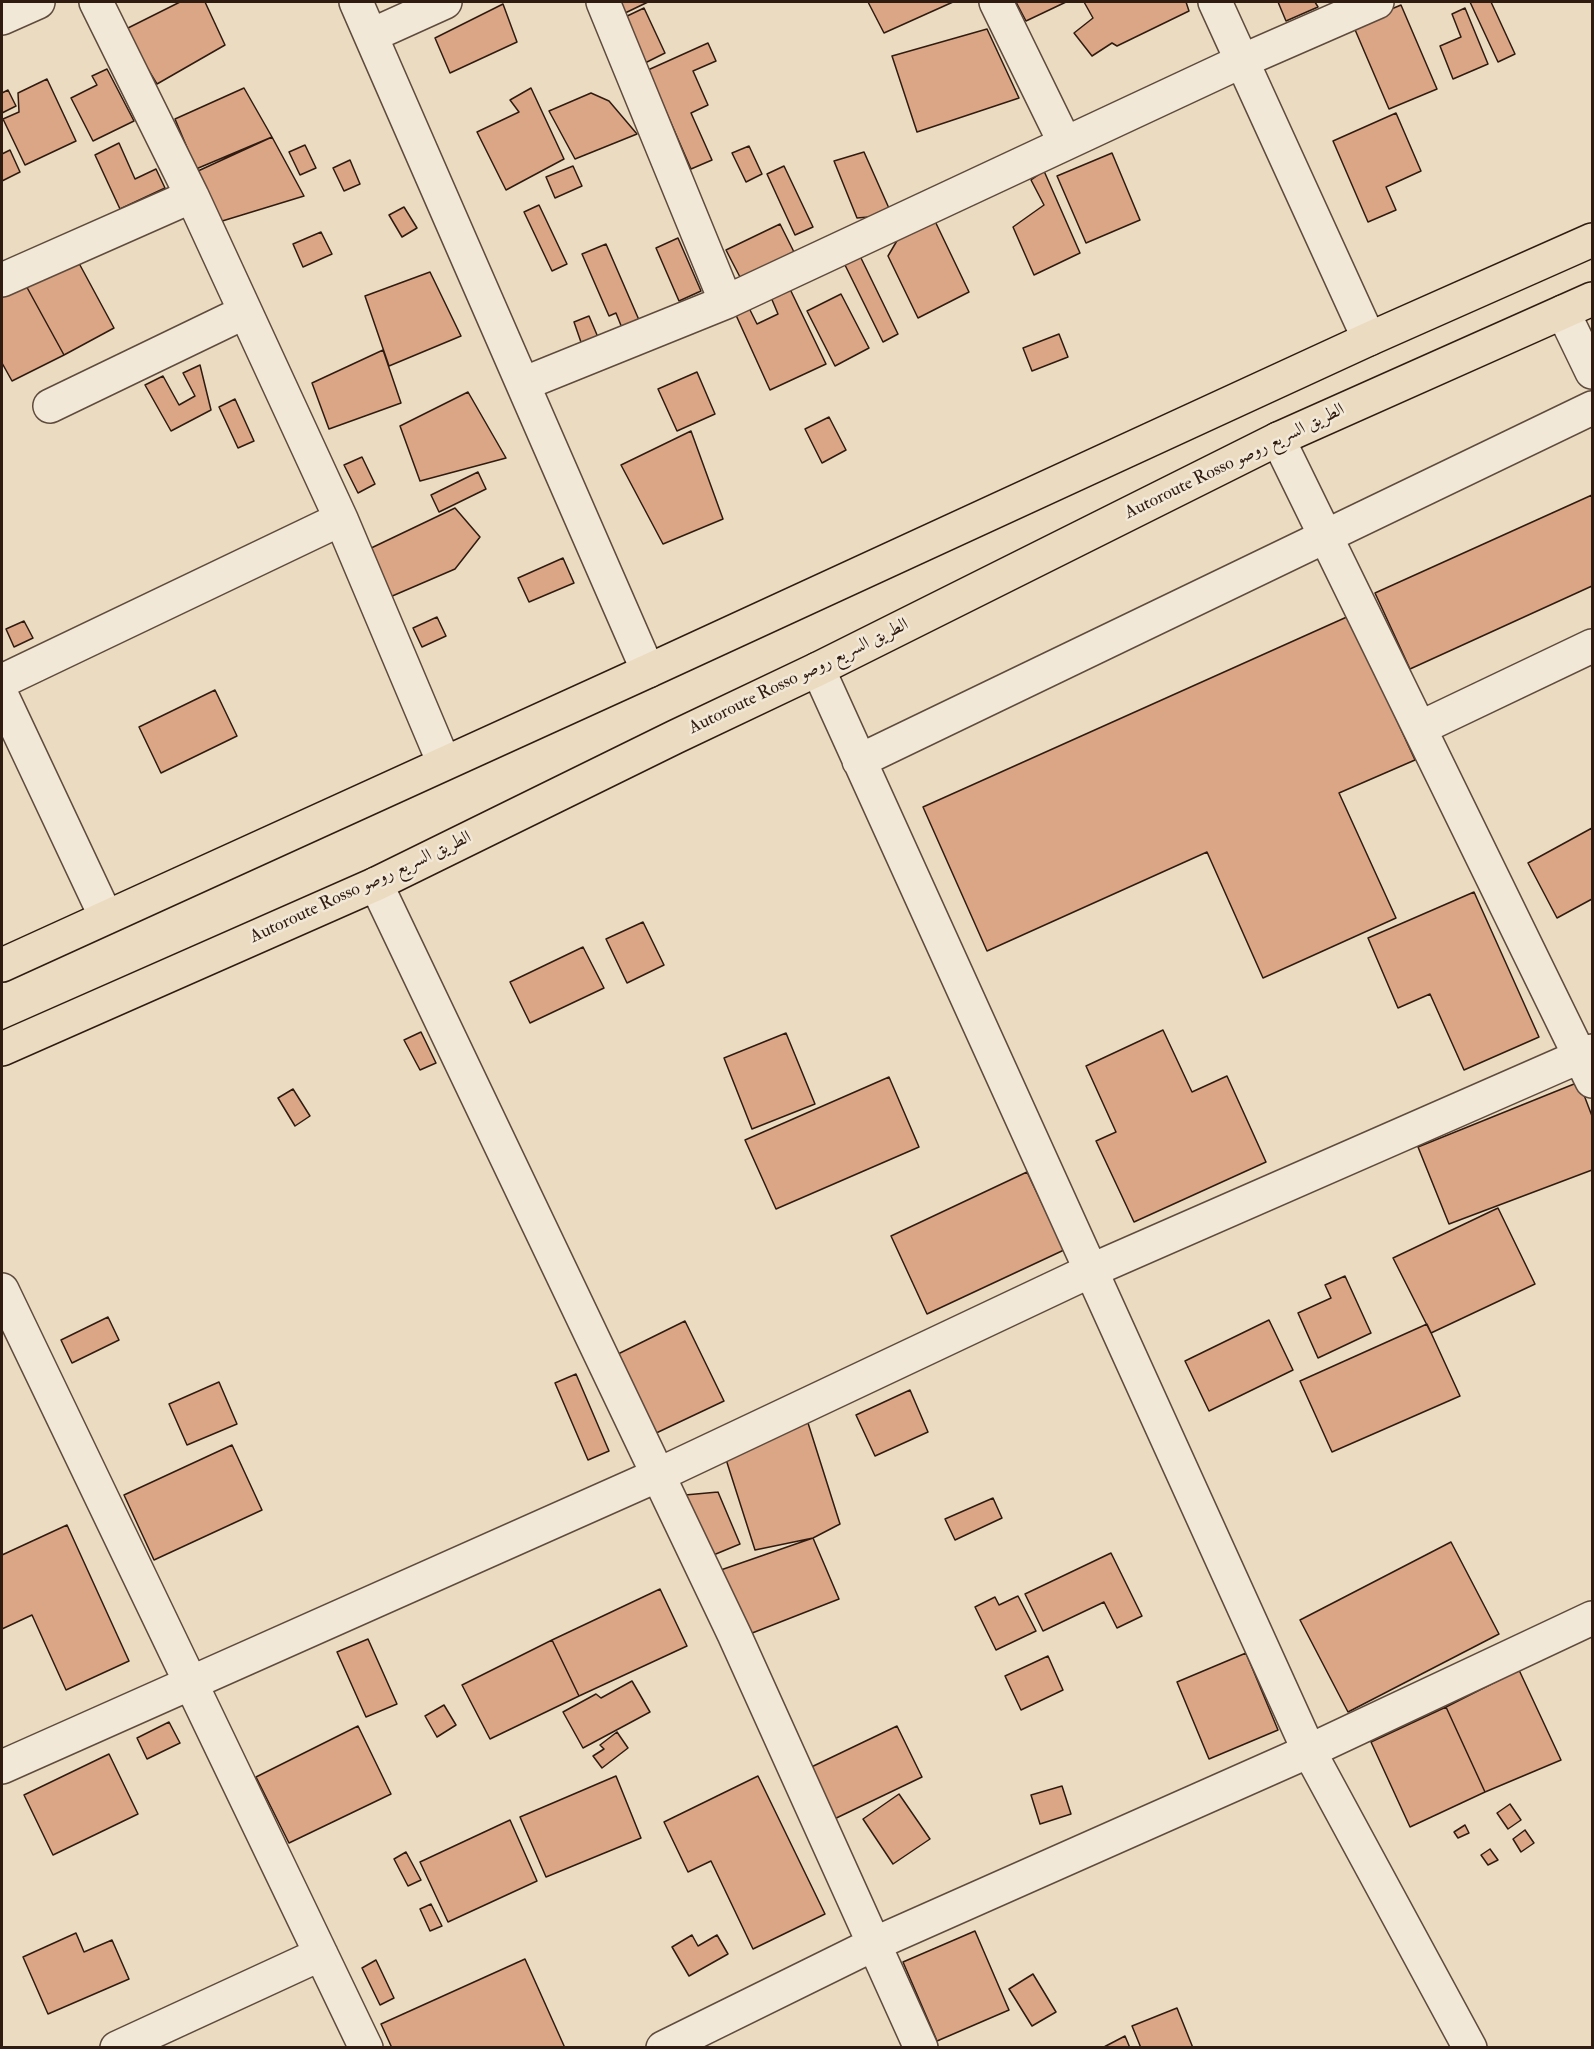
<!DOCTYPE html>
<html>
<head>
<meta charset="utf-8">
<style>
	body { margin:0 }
	#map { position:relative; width:1594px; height:2049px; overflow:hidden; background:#ebdcc1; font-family:"IM FELL Double Pica",serif }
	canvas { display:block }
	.frame { position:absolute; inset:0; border:3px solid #301b11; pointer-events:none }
</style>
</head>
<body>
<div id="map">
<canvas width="1594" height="2049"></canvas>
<div class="frame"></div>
</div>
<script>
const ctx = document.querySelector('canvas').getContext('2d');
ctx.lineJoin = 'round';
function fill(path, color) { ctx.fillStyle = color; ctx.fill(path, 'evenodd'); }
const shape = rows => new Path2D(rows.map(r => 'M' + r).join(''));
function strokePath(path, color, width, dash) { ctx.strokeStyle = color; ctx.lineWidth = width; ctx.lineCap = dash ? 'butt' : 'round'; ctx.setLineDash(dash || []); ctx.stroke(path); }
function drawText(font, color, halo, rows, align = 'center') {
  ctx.font = font + ' "IM FELL Double Pica",Amiri,serif'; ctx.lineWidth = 5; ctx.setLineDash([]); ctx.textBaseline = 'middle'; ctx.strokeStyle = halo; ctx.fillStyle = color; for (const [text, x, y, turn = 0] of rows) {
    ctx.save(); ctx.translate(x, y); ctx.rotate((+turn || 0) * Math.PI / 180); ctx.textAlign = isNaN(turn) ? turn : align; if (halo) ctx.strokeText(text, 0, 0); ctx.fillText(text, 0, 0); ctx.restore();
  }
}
const building = shape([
	[180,2,205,2,225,45,157,84,124,30,180,2],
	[617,2,648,2,623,14,617,2],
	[868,2,953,2,884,33,868,2],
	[1016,2,1066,2,1026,21,1016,2],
	[1084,2,1186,2,1189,11,1117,46,1112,43,1092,56,1074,33,1093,18,1084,2],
	[1278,2,1315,2,1318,7,1286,21,1278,2],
	[1470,2,1491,2,1515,54,1498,62,1470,2],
	[503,4,517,42,450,73,435,38,503,4],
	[1401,5,1437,89,1389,109,1353,25,1401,5],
	[644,8,665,53,645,63,623,18,644,8],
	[1465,8,1488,64,1453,79,1440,46,1461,37,1452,14,1465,8],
	[987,29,1019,98,917,132,892,56,987,29],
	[708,43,716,61,693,71,708,105,691,113,712,160,691,169,648,70,708,43],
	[107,69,134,121,93,141,71,98,97,85,92,76,107,69],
	[47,79,76,141,25,165,3,119,19,112,18,93,47,79],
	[244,88,272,137,196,169,175,119,244,88],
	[531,88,564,159,506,190,477,132,519,112,510,100,531,88],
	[8,90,16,106,2,113,2,93,8,90],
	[591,93,609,101,637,134,575,159,549,111,591,93],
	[1396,113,1421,171,1386,187,1396,210,1368,222,1333,141,1396,113],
	[272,137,304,196,219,222,198,171,272,137],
	[119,143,135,179,156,169,165,188,120,209,95,155,119,143],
	[305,145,316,168,300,175,289,152,305,145],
	[749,146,762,174,746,182,732,153,749,146],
	[10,150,20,172,2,181,2,154,10,150],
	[864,152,892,215,857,218,834,161,864,152],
	[1112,153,1140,220,1086,243,1057,176,1112,153],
	[350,160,360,184,344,191,333,168,350,160],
	[573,166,582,186,555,198,546,177,573,166],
	[784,166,813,227,795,235,767,174,784,166],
	[1044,171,1080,253,1034,275,1013,227,1044,205,1031,180,1044,171],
	[539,205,567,264,552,271,524,212,539,205],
	[404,207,417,228,402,237,389,215,404,207],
	[933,217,969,292,918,318,888,256,898,239,933,217],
	[780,224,794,252,741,279,726,250,780,224],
	[321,232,332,254,303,267,293,244,321,232],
	[678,238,701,291,679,301,656,248,678,238],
	[606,244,639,320,622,328,616,313,609,316,582,254,606,244],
	[74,254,114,328,64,355,24,282,74,254],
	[860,256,898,334,883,342,844,263,860,256],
	[430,272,461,336,389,366,365,296,430,272],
	[24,282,64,355,12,381,2,363,2,294,24,282],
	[789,287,826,364,770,390,735,313,748,306,757,324,778,314,770,295,789,287],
	[841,294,869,348,835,366,807,311,841,294],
	[589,316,600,342,583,348,574,322,589,316],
	[1059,334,1068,357,1032,371,1023,348,1059,334],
	[383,350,401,403,329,429,312,383,383,350],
	[200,365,211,410,171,431,145,385,163,376,179,405,195,396,183,373,200,365],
	[697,372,715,414,677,431,658,389,697,372],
	[468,392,506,458,420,481,400,426,468,392],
	[235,399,254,441,238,448,219,407,235,399],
	[829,417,846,450,822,463,805,429,829,417],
	[691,431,723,519,663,544,621,465,691,431],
	[362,457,375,484,358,493,344,465,362,457],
	[478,472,486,489,439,512,431,495,478,472],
	[1592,495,1592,586,1410,669,1375,593,1592,495],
	[455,508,480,537,455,569,390,597,367,550,455,508],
	[563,558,574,583,529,602,518,578,563,558],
	[1349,616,1415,760,1339,793,1396,918,1263,978,1207,852,987,951,923,807,1349,616],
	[437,617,446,636,422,647,413,628,437,617],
	[24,621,33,638,14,647,6,629,24,621],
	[215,690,237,736,161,773,139,727,215,690],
	[1592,828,1592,899,1557,918,1528,863,1592,828],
	[1474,892,1539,1037,1464,1070,1430,994,1398,1008,1368,938,1474,892],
	[643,922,664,965,627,983,606,939,643,922],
	[583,947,604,988,530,1023,510,982,583,947],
	[1163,1030,1192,1092,1227,1076,1266,1162,1134,1222,1096,1141,1116,1132,1086,1066,1163,1030],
	[421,1032,436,1063,420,1070,404,1040,421,1032],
	[786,1033,815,1104,752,1129,724,1058,786,1033],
	[889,1077,919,1147,776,1209,745,1140,889,1077],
	[1579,1082,1592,1116,1592,1170,1449,1224,1418,1147,1579,1082],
	[293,1089,310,1116,295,1126,278,1098,293,1089],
	[1027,1172,1064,1250,927,1314,891,1236,1027,1172],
	[1498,1208,1535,1284,1431,1333,1393,1258,1498,1208],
	[1345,1276,1371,1333,1318,1358,1298,1313,1331,1298,1325,1285,1345,1276],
	[108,1317,119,1340,72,1363,61,1340,108,1317],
	[1269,1320,1293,1370,1209,1411,1185,1361,1269,1320],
	[685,1321,724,1401,652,1435,614,1356,685,1321],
	[1427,1324,1460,1396,1332,1452,1300,1381,1427,1324],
	[576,1374,609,1451,588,1460,555,1383,576,1374],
	[219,1382,237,1424,187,1445,169,1404,219,1382],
	[910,1390,928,1432,875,1456,856,1415,910,1390],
	[808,1423,840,1524,813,1538,755,1550,723,1450,808,1423],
	[232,1445,262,1510,154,1560,124,1495,232,1445],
	[718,1492,740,1544,711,1556,685,1495,718,1492],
	[993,1498,1002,1518,955,1540,945,1519,993,1498],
	[67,1525,129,1661,66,1690,32,1615,2,1629,2,1555,67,1525],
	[813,1538,839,1599,742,1637,715,1572,813,1538],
	[1451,1542,1499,1634,1348,1712,1300,1620,1451,1542],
	[1111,1553,1142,1616,1117,1628,1104,1602,1043,1631,1025,1594,1111,1553],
	[660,1589,687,1646,579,1696,552,1640,660,1589],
	[1018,1596,1036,1631,996,1650,975,1607,995,1597,999,1605,1018,1596],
	[368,1639,397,1704,366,1717,337,1652,368,1639],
	[552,1640,579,1696,490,1739,462,1685,552,1640],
	[1246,1653,1278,1730,1209,1759,1177,1682,1246,1653],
	[1048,1656,1063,1690,1021,1710,1005,1676,1048,1656],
	[1519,1670,1561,1760,1485,1792,1446,1707,1519,1670],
	[632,1681,650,1712,583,1748,563,1712,596,1694,601,1698,632,1681],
	[444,1705,456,1725,437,1737,425,1716,444,1705],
	[1446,1707,1485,1792,1410,1827,1371,1742,1446,1707],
	[169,1722,180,1743,147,1759,137,1738,169,1722],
	[358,1726,391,1794,289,1843,256,1777,358,1726],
	[897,1726,922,1777,828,1822,803,1771,897,1726],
	[617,1732,628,1748,602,1768,593,1756,604,1749,600,1745,617,1732],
	[109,1754,138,1814,53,1855,24,1795,109,1754],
	[616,1776,641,1838,546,1877,520,1817,616,1776],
	[758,1776,825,1914,753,1949,711,1861,688,1872,664,1822,758,1776],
	[1062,1786,1071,1814,1040,1824,1031,1795,1062,1786],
	[899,1794,930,1839,893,1864,863,1819,899,1794],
	[1510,1804,1521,1820,1508,1829,1497,1813,1510,1804],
	[510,1820,537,1881,448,1922,420,1862,510,1820],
	[1465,1825,1469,1833,1458,1838,1454,1832,1465,1825],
	[1525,1830,1534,1843,1521,1852,1513,1839,1525,1830],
	[1490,1849,1498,1860,1488,1865,1481,1855,1490,1849],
	[406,1852,421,1880,408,1886,394,1859,406,1852],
	[431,1904,442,1926,430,1931,420,1909,431,1904],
	[975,1931,1009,2010,937,2041,903,1962,975,1931],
	[76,1933,84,1952,112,1940,129,1979,48,2014,23,1957,76,1933],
	[692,1935,698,1946,717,1935,728,1954,689,1976,672,1947,692,1935],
	[525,1959,565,2048,392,2048,381,2024,525,1959],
	[376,1960,394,1998,380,2005,362,1968,376,1960],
	[1033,1974,1056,2012,1032,2026,1009,1989,1033,1974],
	[1177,2008,1193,2048,1141,2048,1132,2026,1177,2008],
	[1125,2036,1130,2048,1102,2048,1125,2036]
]);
const minor = shape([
	[96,2,192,196,341,519,444,763],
	[356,2,648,671],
	[603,2,726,302],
	[996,2,1065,143],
	[1215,2,1369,339],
	[2,18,38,2],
	[372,35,445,2],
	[2,280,192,196],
	[1563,312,1592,372],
	[523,384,726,302,1242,61,1377,2],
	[50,406,245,312],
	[1278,439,1592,1081],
	[818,669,1309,1751,1470,2048],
	[2,681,341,519],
	[2,696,106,917],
	[1420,728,1592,646],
	[859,761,1592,408],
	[376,884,734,1634,921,2048],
	[2,1290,366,2048],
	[2,1767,658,1475,1090,1271,1592,1051],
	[117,2048,321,1954],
	[663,2048,874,1944,1309,1751,1592,1618]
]);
const highway = shape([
	[2,965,648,671,1369,339,1592,240],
	[2,1049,376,884,675,737,818,669,1278,439,1592,299]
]);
const streetNames = [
	["Autoroute Rosso الطريق السريع روصو",1235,462,-26],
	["Autoroute Rosso الطريق السريع روصو",799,677,-26],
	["Autoroute Rosso الطريق السريع روصو",361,888,-25]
];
fill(building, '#dba686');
strokePath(building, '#301b11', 1.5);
strokePath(minor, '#5f4b3d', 36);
strokePath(highway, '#301b11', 36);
strokePath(minor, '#f2e8d7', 33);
strokePath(highway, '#ebdcc1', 33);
drawText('18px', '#301b11', '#f2e8d7', streetNames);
</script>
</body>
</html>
